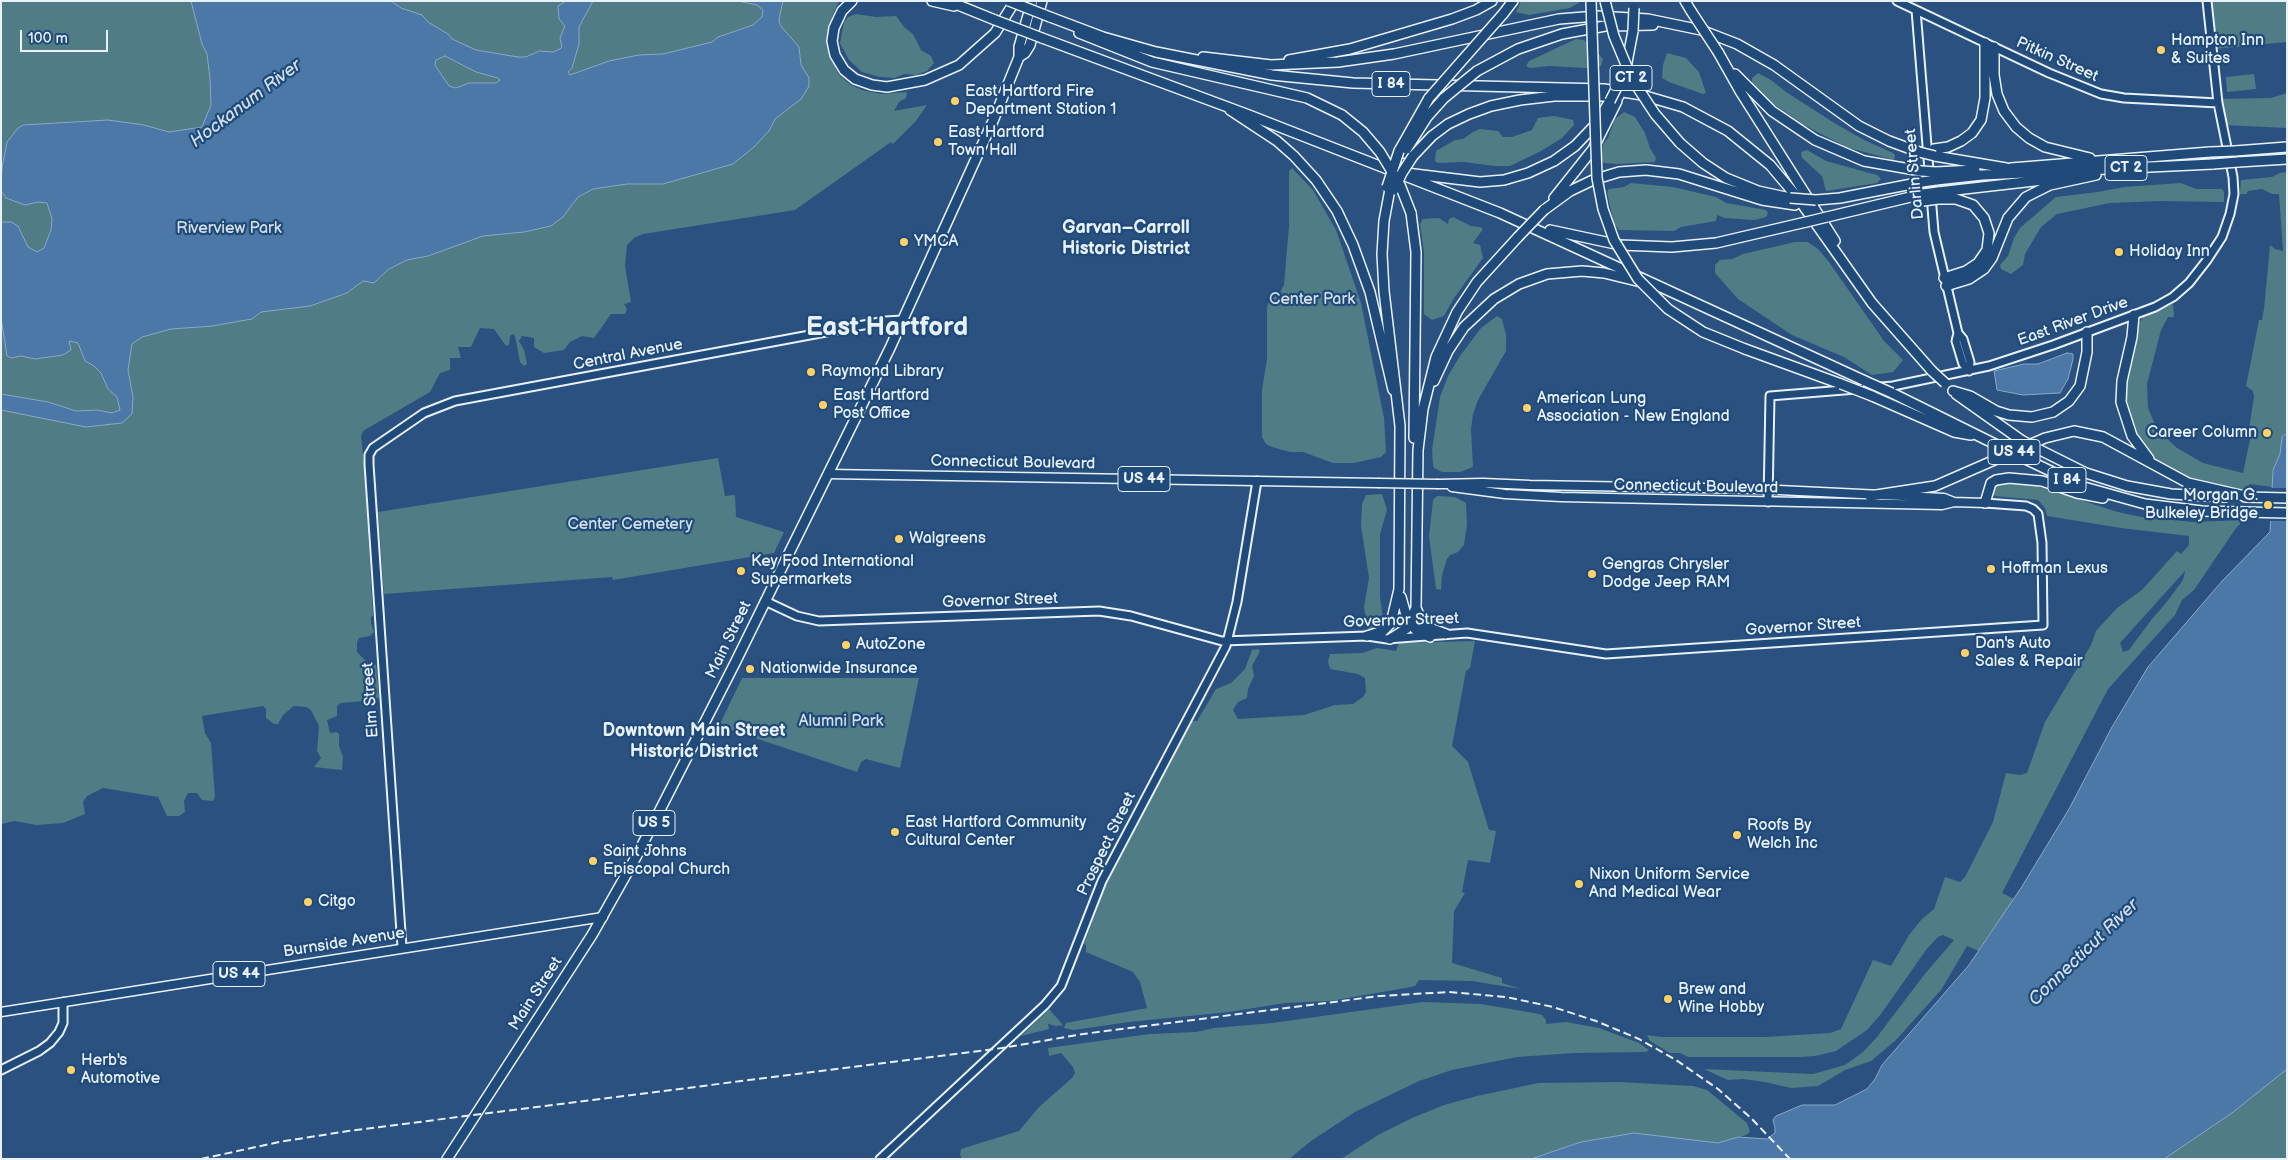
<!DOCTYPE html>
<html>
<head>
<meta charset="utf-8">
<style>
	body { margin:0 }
	#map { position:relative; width:2288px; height:1160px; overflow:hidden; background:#2b5181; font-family:"Balsamiq Sans",sans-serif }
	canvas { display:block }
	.frame { position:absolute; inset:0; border:2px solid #e8f1f8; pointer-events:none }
	.scale { position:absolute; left:20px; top:30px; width:88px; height:22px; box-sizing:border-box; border:2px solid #e8f1f8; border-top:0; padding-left:6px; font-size:15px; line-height:18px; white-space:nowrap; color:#e8f1f8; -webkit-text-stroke:4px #1f4a7a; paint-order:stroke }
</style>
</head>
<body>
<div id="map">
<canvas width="2288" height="1160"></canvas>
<div class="frame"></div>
<div class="scale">100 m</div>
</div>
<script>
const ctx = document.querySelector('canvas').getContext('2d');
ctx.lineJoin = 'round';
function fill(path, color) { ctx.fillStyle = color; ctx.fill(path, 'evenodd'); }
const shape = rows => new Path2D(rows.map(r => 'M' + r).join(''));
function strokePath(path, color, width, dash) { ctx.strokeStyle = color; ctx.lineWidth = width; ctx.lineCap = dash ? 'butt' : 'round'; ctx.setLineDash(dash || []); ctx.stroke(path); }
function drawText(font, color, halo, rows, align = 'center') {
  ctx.font = font + ' "Balsamiq Sans",sans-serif'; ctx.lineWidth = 4.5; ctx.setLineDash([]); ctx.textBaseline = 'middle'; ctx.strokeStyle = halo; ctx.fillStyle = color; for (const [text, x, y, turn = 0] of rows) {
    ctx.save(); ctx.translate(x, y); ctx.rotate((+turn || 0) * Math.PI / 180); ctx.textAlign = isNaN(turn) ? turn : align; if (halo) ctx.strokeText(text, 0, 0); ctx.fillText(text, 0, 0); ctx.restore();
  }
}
const green = shape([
	[1,1,839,1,833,15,830,32,832,59,838,74,851,85,862,90,881,94,907,92,906,98,899,102,894,111,927,105,916,121,893,144,891,142,795,210,643,234,634,238,627,245,625,266,631,302,624,304,627,309,625,314,611,314,594,338,582,336,570,342,564,350,544,353,534,347,534,338,522,336,519,341,524,350,527,364,524,366,520,362,515,336,513,334,510,336,509,345,506,346,494,329,480,328,471,347,458,347,461,358,450,358,450,370,440,373,430,392,363,431,361,436,364,464,373,616,371,617,371,623,374,632,370,636,359,638,357,642,357,652,367,662,376,665,379,697,377,700,340,703,337,706,337,716,327,720,330,733,336,732,339,734,339,746,343,757,342,770,314,767,321,758,317,751,319,726,311,710,306,707,294,706,283,715,278,724,274,724,266,718,266,709,263,706,202,716,205,733,211,743,215,797,213,801,202,800,197,793,188,793,184,801,185,812,179,816,167,816,158,797,103,788,87,796,83,802,85,814,63,823,36,825,15,821,1,824],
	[1521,1,1580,1,1580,2,1570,8,1529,15,1516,12],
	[2211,1,2287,1,2287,42,2214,49],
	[856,14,876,17,896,16,904,27,913,34,921,50,931,56,934,63,927,71,916,75,904,74,895,78,880,77,862,72,849,60,840,43,844,22,848,17],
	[1576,39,1584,40,1595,50,1603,59,1601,66,1586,68,1549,66,1530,68,1526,66,1529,61],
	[1667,53,1686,58,1699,72,1706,93,1703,94,1669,82,1662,78,1663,65],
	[1758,73,1771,80,1786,92,1836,124,1864,140,1893,153,1895,155,1894,160,1846,147,1804,125,1768,100,1752,84,1752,78],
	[2254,74,2256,89,2227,92,2226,77],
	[2287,93,2287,128,2223,125,2218,99,2271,98],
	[1624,112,1635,117,1645,133,1650,148,1656,158,1655,162,1616,164,1604,163,1601,160,1603,144,1608,138,1615,119],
	[1554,116,1573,120,1574,125,1562,138,1541,151,1510,166,1495,166,1464,162,1438,163,1435,161,1436,151,1455,140,1463,139,1473,132,1480,129,1498,131,1503,137,1512,137,1532,130,1538,118],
	[1807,150,1826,161,1877,175,1881,179,1877,183,1826,191,1822,176,1802,158,1801,152],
	[1292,168,1313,190,1336,230,1361,303,1384,418,1386,452,1381,457,1354,463,1333,463,1303,452,1290,452,1272,447,1266,444,1262,437,1262,390,1267,359,1267,307,1270,298,1278,296,1284,285,1289,226,1289,171],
	[2287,172,2287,433,2283,436,2280,454,2273,470,2272,487,2249,484,2249,490,2229,489,2191,480,2160,463,2150,455,2138,440,2125,405,2126,373,2139,323,2143,317,2173,304,2174,317,2168,317,2161,330,2147,384,2148,408,2157,429,2177,448,2203,463,2243,473,2252,430,2249,429,2254,397,2253,391,2246,386,2259,320,2262,320,2264,309,2270,245,2275,249,2283,251,2279,194,2272,194,2262,189,2248,191,2246,194,2240,194,2241,180,2272,177,2280,173],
	[1631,183,1673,187,1716,197,1726,203,1766,210,1768,213,1766,217,1754,220,1725,218,1717,215,1716,221,1681,227,1674,231,1619,230,1614,224,1607,192,1609,189,1624,187],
	[2181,183,2196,189,2222,189,2224,192,2224,202,2159,201,2110,203,2057,214,2041,227,2025,254,2023,265,2011,274,2001,269,2000,265,2008,256,2014,238,2020,228,2056,197,2098,192,2124,187],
	[1453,217,1471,226,1480,227,1483,229,1473,243,1480,245,1483,258,1454,298,1444,316,1432,320,1424,314,1424,252,1420,224,1423,219,1439,218,1448,224,1449,219],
	[1795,242,1808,242,1818,249,1829,262,1884,341,1903,360,1893,372,1872,375,1844,357,1792,335,1738,299,1715,273,1715,265,1720,260,1732,259,1743,254],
	[1497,316,1502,319,1506,335,1506,351,1478,400,1473,414,1471,429,1473,467,1460,472,1442,472,1434,468,1433,465,1432,450,1440,397,1448,376,1460,356,1481,328],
	[718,458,725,496,735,495,736,517,784,532,774,553,613,580,612,577,384,594,378,512],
	[2004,482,2036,486,2118,512,2141,517,2193,522,2244,520,2236,528,2194,590,2182,600,2175,615,2108,689,2002,893,2014,899,1979,951,1967,946,1941,990,1895,1041,1871,1061,1845,1070,1818,1086,1791,1088,1765,1082,1743,1079,1728,1080,1704,1069,1813,1074,1845,1065,1863,1052,1877,1037,1924,975,1954,940,1943,935,1938,937,1926,950,1881,1014,1867,1030,1836,1051,1815,1056,1801,1057,1688,1057,1680,1053,1670,1053,1650,1041,1647,1035,1661,1037,1765,1037,1830,1033,1841,1029,1873,960,1891,966,1909,935,1921,920,1934,909,1945,877,1960,882,1965,877,1993,822,2006,773,2020,775,2027,773,2045,722,2091,645,2096,631,2117,608,2142,590,2177,551,2181,554,2189,545,2189,536,2121,528,2047,516,2045,508,2038,500,1995,496,1993,493,1995,486],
	[2185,571,2183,580,2166,603,2152,619,2129,650,2123,652,2120,643],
	[1382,494,1387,510,1380,534,1380,597,1383,618,1376,628,1368,629,1364,607,1369,578,1361,526,1362,504,1366,495],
	[1437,496,1455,497,1466,503,1467,524,1464,545,1458,552,1450,555,1447,559,1442,575,1441,590,1436,589,1429,536,1433,500],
	[1475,641,1470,668,1466,671,1452,746,1468,762,1489,830,1496,831,1490,863,1468,860,1462,892,1465,893,1454,911,1452,963,1502,978,1502,983,1521,989,1472,981,1419,980,1415,986,1411,987,1330,1001,1285,1003,1229,1012,1129,1022,1074,1030,1064,1028,1066,1023,1147,1008,1140,982,1133,972,1086,952,1086,945,1084,944,1107,882,1191,721,1197,721,1216,689,1231,683,1245,669,1252,650,1258,649,1260,651,1252,666,1254,676,1248,689,1247,698,1238,702,1233,710,1238,719,1304,715,1335,705,1353,704,1363,697,1366,692,1365,678,1358,674,1330,669,1328,662,1330,654,1362,653,1377,648,1396,651,1399,643],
	[742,678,919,678,900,768,866,759,861,762,857,772,719,726],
	[1423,1002,1481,1004,1534,1013,1542,1015,1546,1020,1546,1024,1566,1022,1599,1028,1639,1043,1649,1050,1646,1052,1574,1053,1517,1057,1452,1070,1419,1081,1355,1112,1311,1141,1289,1159,962,1159,960,1155,961,1149,1019,1131,1039,1107,1072,1078,1075,1073,1073,1067,1061,1053,1049,1056,1048,1048,1150,1034,1196,1032,1214,1028,1272,1023],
	[1049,1009,1063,1025,1056,1026,1048,1024,1049,1029,1021,1036],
	[2287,1048,2287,1159,2124,1159],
	[1619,1082,1693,1086,1707,1090,1747,1123,1750,1132,1746,1135,1719,1143,1692,1140,1581,1142,1531,1159,1341,1159,1378,1135,1412,1118,1444,1105,1477,1096,1538,1083]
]);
const water = shape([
	[191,1,391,1,401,8,422,15,428,22,448,34,452,39,476,50,518,57,526,57,539,51,553,52,560,49,562,47,560,38,565,26,559,19,558,6,566,1,593,1,579,27,579,44,572,68,568,72,570,75,609,61,639,55,663,54,712,42,718,37,753,25,762,17,763,10,757,5,738,1,783,1,779,19,780,25,799,47,801,65,809,78,809,86,801,99,775,119,769,131,754,147,733,164,663,184,627,184,593,189,578,197,563,217,551,226,524,232,483,236,428,256,407,260,389,269,374,283,363,281,347,293,310,306,261,312,252,319,240,321,213,326,171,329,142,337,132,344,128,370,133,397,132,414,122,423,86,427,1,410,1,394,48,402,76,411,97,410,112,413,120,410,117,397,108,389,101,373,94,366,85,361,78,343,69,341,71,350,63,355,35,359,21,356,11,358,7,356,1,317,1,222,11,222,18,226,28,247,37,252,44,248,51,230,52,219,47,203,38,202,25,205,6,198,1,190,2,168,7,142,18,128,23,125,108,120,144,125,169,132,202,127,211,105,210,79,207,54,202,44,191,1],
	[445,56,476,72,498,78,500,80,496,83,469,83,456,88,449,86,435,65,436,60,445,56],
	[2067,353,2073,354,2073,359,2068,379,2060,393,2023,395,1997,390,1994,371,2024,364,2038,364,2067,353],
	[2287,433,2287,1069,2232,1113,2164,1159,1531,1159,1581,1142,1634,1133,1718,1143,1738,1137,1767,1139,1775,1133,1775,1128,1773,1120,1776,1116,1802,1105,1835,1105,1867,1089,1875,1079,1882,1065,1969,965,2021,888,2069,809,2112,727,2148,667,2223,580,2270,532,2273,470,2280,454,2282,437,2287,433]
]);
const pier = shape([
	[2270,488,2287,488,2287,521,2268,521]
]);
const secondary = shape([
	[1897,1,2049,73,2101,94,2124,98,2218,103],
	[1916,10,1934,232,1958,333,1956,341,1963,364,1969,371],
	[1958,333,1963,339,1970,362,1969,371],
	[1768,502,1770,396,1893,386,1989,366,2053,345,2155,307,2173,297,2189,283,2207,260,2222,237,2230,214,2234,194,2233,177,2218,103,2207,1],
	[765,601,797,616,819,621,1099,611,1131,616,1222,641,1367,636,1387,639,1467,633,1606,654,2043,625,2042,543,2038,514,2033,509,2026,506,1985,503],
	[402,947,369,464,369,455,373,448,424,413,455,401,885,321,903,320],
	[1,1070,39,1051,50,1043,59,1032,63,1023,63,1002],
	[880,1159,1045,1005,1061,986,1102,881,1226,646,1237,602,1257,481]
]);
const primary = shape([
	[828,474,1378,483],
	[1438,484,1483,483,1530,485,1758,489,1944,498,1954,502,1985,503],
	[1452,487,1505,494,1561,497,1942,505,1954,502],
	[1,1012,603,917]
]);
const highway = shape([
	[852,1,842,11,834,28,832,41,835,55,844,70,855,79,872,85,887,87,925,80,959,65,995,33,1015,1],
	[932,1,954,6],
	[948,1,995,20],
	[1685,1,1691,11],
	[1503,14,1513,1],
	[1050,17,1103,37,1156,52,1272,75,1353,83,1604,89,1642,95,1683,107,1728,131,1770,165,1797,197,1872,303,1932,371],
	[1079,33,1152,62,1307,98,1342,115],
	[1042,38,1249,115,1500,213,1865,381],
	[1994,47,1994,75,1997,94,2004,111,2016,127,2029,138,2045,147,2090,158],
	[1718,52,1740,91,1835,241],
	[1019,57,1019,47,1032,1],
	[1203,57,1271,65,1338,62,1394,54,1559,19,1597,16,1648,19,1701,30,1737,44,1774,65,1859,126,1889,141,1919,152],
	[1289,60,1350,49,1452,19,1476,10,1492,1],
	[1477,71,1518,49,1562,34,1605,26,1653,25],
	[1735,74,1772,111,1815,140,1864,161,1921,171],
	[1623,83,1633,31],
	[1230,110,1277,141,1294,156,1316,180,1337,211,1353,245,1370,292,1393,390],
	[1680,143,1703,163,1726,178,1758,191,1790,198],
	[1934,149,1948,147,1961,141,1972,133,1981,120,1985,98,1985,43],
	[1399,151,1429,98],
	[2235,151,2287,147],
	[1404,153,1427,117,1444,98],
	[1413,156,1432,136,1448,124,1469,114,1491,106,1520,100,1554,96,1619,96],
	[1935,156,2006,168],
	[2238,162,2287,159],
	[2011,168,2210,152],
	[1936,172,1975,170],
	[1406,173,1480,182,1504,180,1528,173,1554,161,1575,146,1595,125,1610,101],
	[1936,180,1982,175,2213,164],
	[1938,192,2069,177],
	[1554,198,1593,149,1617,101],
	[1938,199,1956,199,1973,205,1984,218,1989,233,1987,250,1978,263,1966,271,1944,278],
	[1816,200,1840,198,1922,182],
	[1544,210,1570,191,1593,180,1619,172,1646,170,1679,174,1762,200,1795,205],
	[1411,213,1416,252,1414,438],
	[1827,217,1923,194],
	[1550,230,1620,245,1672,247,1716,243,1806,222],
	[1946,286,1969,279,1984,269,1992,258,2008,218,2026,197,2050,185,2096,175],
	[2134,315,2132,337,2122,381,2121,402,2132,436,2149,459],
	[1745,349,1841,384],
	[1434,381,1448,351,1464,327,1494,299,1519,284,1547,274,1582,271,1604,273,1645,283],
	[1953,391,1970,396,1996,411,2009,415,2032,417,2053,412,2069,401,2080,386,2087,352,2087,332],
	[1892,393,2003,448],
	[1956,394,2021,440],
	[1872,396,1954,432,1971,435],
	[2034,447,2086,473,2127,486,2171,494,2225,497],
	[2017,455,2084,487,2145,504,2202,511,2287,513],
	[1870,496,1935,486,2045,438,2074,431,2103,437,2188,483,2249,497],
	[2245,497,2287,498],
	[1985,503,1991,483,1996,480,2009,478,2042,481,2077,493,2103,498],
	[1401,597,1408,622,1416,630,1430,637],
	[1446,634,1424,626,1416,608,1418,450,1423,409,1436,357,1457,312,1477,282,1518,237],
	[1367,636,1383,631,1391,623,1399,589,1400,426,1384,291,1382,254,1384,221,1390,189],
	[1390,639,1406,629,1416,608],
	[447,1159,592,935,636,857,735,663,890,348,993,121,1019,57,1025,53,1030,45,1042,1]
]);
const rail = shape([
	[201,1159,279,1142,348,1131,1002,1048,1083,1034,1380,996,1449,992,1506,997,1553,1007,1596,1021,1639,1039,1676,1060,1718,1089,1751,1118,1790,1159]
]);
const primaryBridge = shape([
	[1378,483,1438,484]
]);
const highwayBridge = shape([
	[1009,1,1050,17],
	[1591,1,1597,178,1603,209,1614,240,1638,279,1668,309,1703,332,1745,349],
	[1605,1,1614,36,1632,79,1655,114,1680,143],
	[1691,11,1718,52],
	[995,20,1042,38],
	[1633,31,1634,8],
	[1429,98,1503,14],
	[1444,98,1477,71],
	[1610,101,1619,83],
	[1342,115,1363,132,1380,152,1400,185,1411,213],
	[1919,152,1935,156],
	[2210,152,2235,151],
	[2213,164,2238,162],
	[1921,171,1936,172],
	[1922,182,1936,180],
	[1387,187,1399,151],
	[1394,190,1402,173,1413,156],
	[1923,194,1938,192],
	[1790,198,1816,200],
	[1923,201,1938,199],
	[1806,222,1827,217],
	[1518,237,1544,210],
	[1932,371,1945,383],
	[1865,381,1892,393],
	[1841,384,1872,396],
	[2021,440,2034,447],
	[2003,448,2017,455]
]);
const markers = [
	[2161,50,5,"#ffd166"],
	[955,101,5,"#ffd166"],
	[938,142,5,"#ffd166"],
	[904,242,5,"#ffd166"],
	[2119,252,5,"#ffd166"],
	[811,372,5,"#ffd166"],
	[823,405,5,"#ffd166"],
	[1527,408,5,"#ffd166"],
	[2267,433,5,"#ffd166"],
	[2268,505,5,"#ffd166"],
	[899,539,5,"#ffd166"],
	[1991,569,5,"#ffd166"],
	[741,571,5,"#ffd166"],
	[1592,574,5,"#ffd166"],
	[846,645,5,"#ffd166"],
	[1965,653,5,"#ffd166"],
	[750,669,5,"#ffd166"],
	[895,832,5,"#ffd166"],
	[1737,835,5,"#ffd166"],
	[593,861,5,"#ffd166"],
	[1579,884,5,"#ffd166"],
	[308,902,5,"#ffd166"],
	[1668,999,5,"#ffd166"],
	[71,1070,5,"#ffd166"]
];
const shields = [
	[1631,78,42],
	[1391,84,38],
	[2126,168,42],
	[2014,452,52],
	[1144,479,52],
	[2067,480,38],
	[654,823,42],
	[239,974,52]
];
const shieldNames = [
	["CT 2",1631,78],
	["I 84",1391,84],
	["CT 2",2126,168],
	["US 44",2014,452],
	["US 44",1144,479],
	["I 84",2067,480],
	["US 5",654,823],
	["US 44",239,974]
];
const poiNames = [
	["Hampton Inn",2171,41],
	["& Suites",2171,59],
	["East Hartford Fire",965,92],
	["Department Station 1",965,110],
	["East Hartford",948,133],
	["Town Hall",948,151],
	["YMCA",914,242],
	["Holiday Inn",2129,252],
	["Raymond Library",821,372],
	["East Hartford",833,396],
	["Post Office",833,414],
	["American Lung",1537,399],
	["Association - New England",1537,417],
	["Career Column",2257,433,"right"],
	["Morgan G.",2258,496,"right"],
	["Bulkeley Bridge",2258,514,"right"],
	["Walgreens",909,539],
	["Key Food International",751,562],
	["Supermarkets",751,580],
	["Gengras Chrysler",1602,565],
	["Dodge Jeep RAM",1602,583],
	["Hoffman Lexus",2001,569],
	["Dan's Auto",1975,644],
	["Sales & Repair",1975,662],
	["AutoZone",856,645],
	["Nationwide Insurance",760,669],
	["East Hartford Community",905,823],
	["Cultural Center",905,841],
	["Roofs By",1747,826],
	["Welch Inc",1747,844],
	["Saint Johns",603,852],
	["Episcopal Church",603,870],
	["Nixon Uniform Service",1589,875],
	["And Medical Wear",1589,893],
	["Citgo",318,902],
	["Brew and",1678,990],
	["Wine Hobby",1678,1008],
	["Herb's",81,1061],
	["Automotive",81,1079]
];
const streetNames = [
	["Pitkin Street",2057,60,24],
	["Darlin Street",1915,174,-95],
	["East River Drive",2073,322,-20],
	["Central Avenue",628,355,-11],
	["Connecticut Boulevard",1013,463,1],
	["Connecticut Boulevard",1696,487,1],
	["Governor Street",1000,601,-2],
	["Governor Street",1401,621,-2],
	["Governor Street",1803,627,-4],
	["Main Street",729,640,-64],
	["Elm Street",371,700,-94],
	["Prospect Street",1107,844,-64],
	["Burnside Avenue",344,943,-9],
	["Main Street",536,994,-57]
];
const parkNames = [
	["Riverview Park",229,229],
	["Center Park",1312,300],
	["Center Cemetery",630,525],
	["Alumni Park",841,722]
];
const waterNames = [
	["Hockanum River",246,104,-37],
	["Connecticut River",2084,953,-44]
];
const neighbourhoodNames = [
	["Garvan–Carroll",1126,228],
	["Historic District",1126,249],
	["Downtown Main Street",694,731],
	["Historic District",694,752]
];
const townNames = [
	["East Hartford",887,328]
];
fill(green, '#507c85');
fill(water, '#4b78a6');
strokePath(water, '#8aa8c7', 1);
fill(pier, '#2b5181');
strokePath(secondary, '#e8f1f8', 11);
strokePath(primary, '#e8f1f8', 11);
strokePath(highway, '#e8f1f8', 12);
strokePath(secondary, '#1f4a7a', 7);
strokePath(primary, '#1f4a7a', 8);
strokePath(highway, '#1f4a7a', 9);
strokePath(rail, '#e8f1f8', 2, [8, 4]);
strokePath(primaryBridge, '#e8f1f8', 11, []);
strokePath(highwayBridge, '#e8f1f8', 12, []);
strokePath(primaryBridge, '#1f4a7a', 8);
strokePath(highwayBridge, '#1f4a7a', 9);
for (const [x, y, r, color] of markers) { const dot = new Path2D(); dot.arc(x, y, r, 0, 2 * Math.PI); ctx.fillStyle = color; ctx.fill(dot); strokePath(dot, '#1f4a7a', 2); }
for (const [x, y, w] of shields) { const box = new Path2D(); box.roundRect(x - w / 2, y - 12.5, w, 25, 4); ctx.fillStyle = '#1f4a7a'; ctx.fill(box); strokePath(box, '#e8f1f8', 1); }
drawText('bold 15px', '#e8f1f8', null, shieldNames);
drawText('16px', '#e8f1f8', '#1f4a7a', poiNames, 'left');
drawText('16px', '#e8f1f8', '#1f4a7a', streetNames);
drawText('16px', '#d1dfe7', '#1f4a7a', parkNames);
drawText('italic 18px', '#d0dfec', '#1f4a7a', waterNames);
drawText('bold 18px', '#e8f1f8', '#1f4a7a', neighbourhoodNames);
drawText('bold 26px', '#e8f1f8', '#1f4a7a', townNames);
</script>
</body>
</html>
